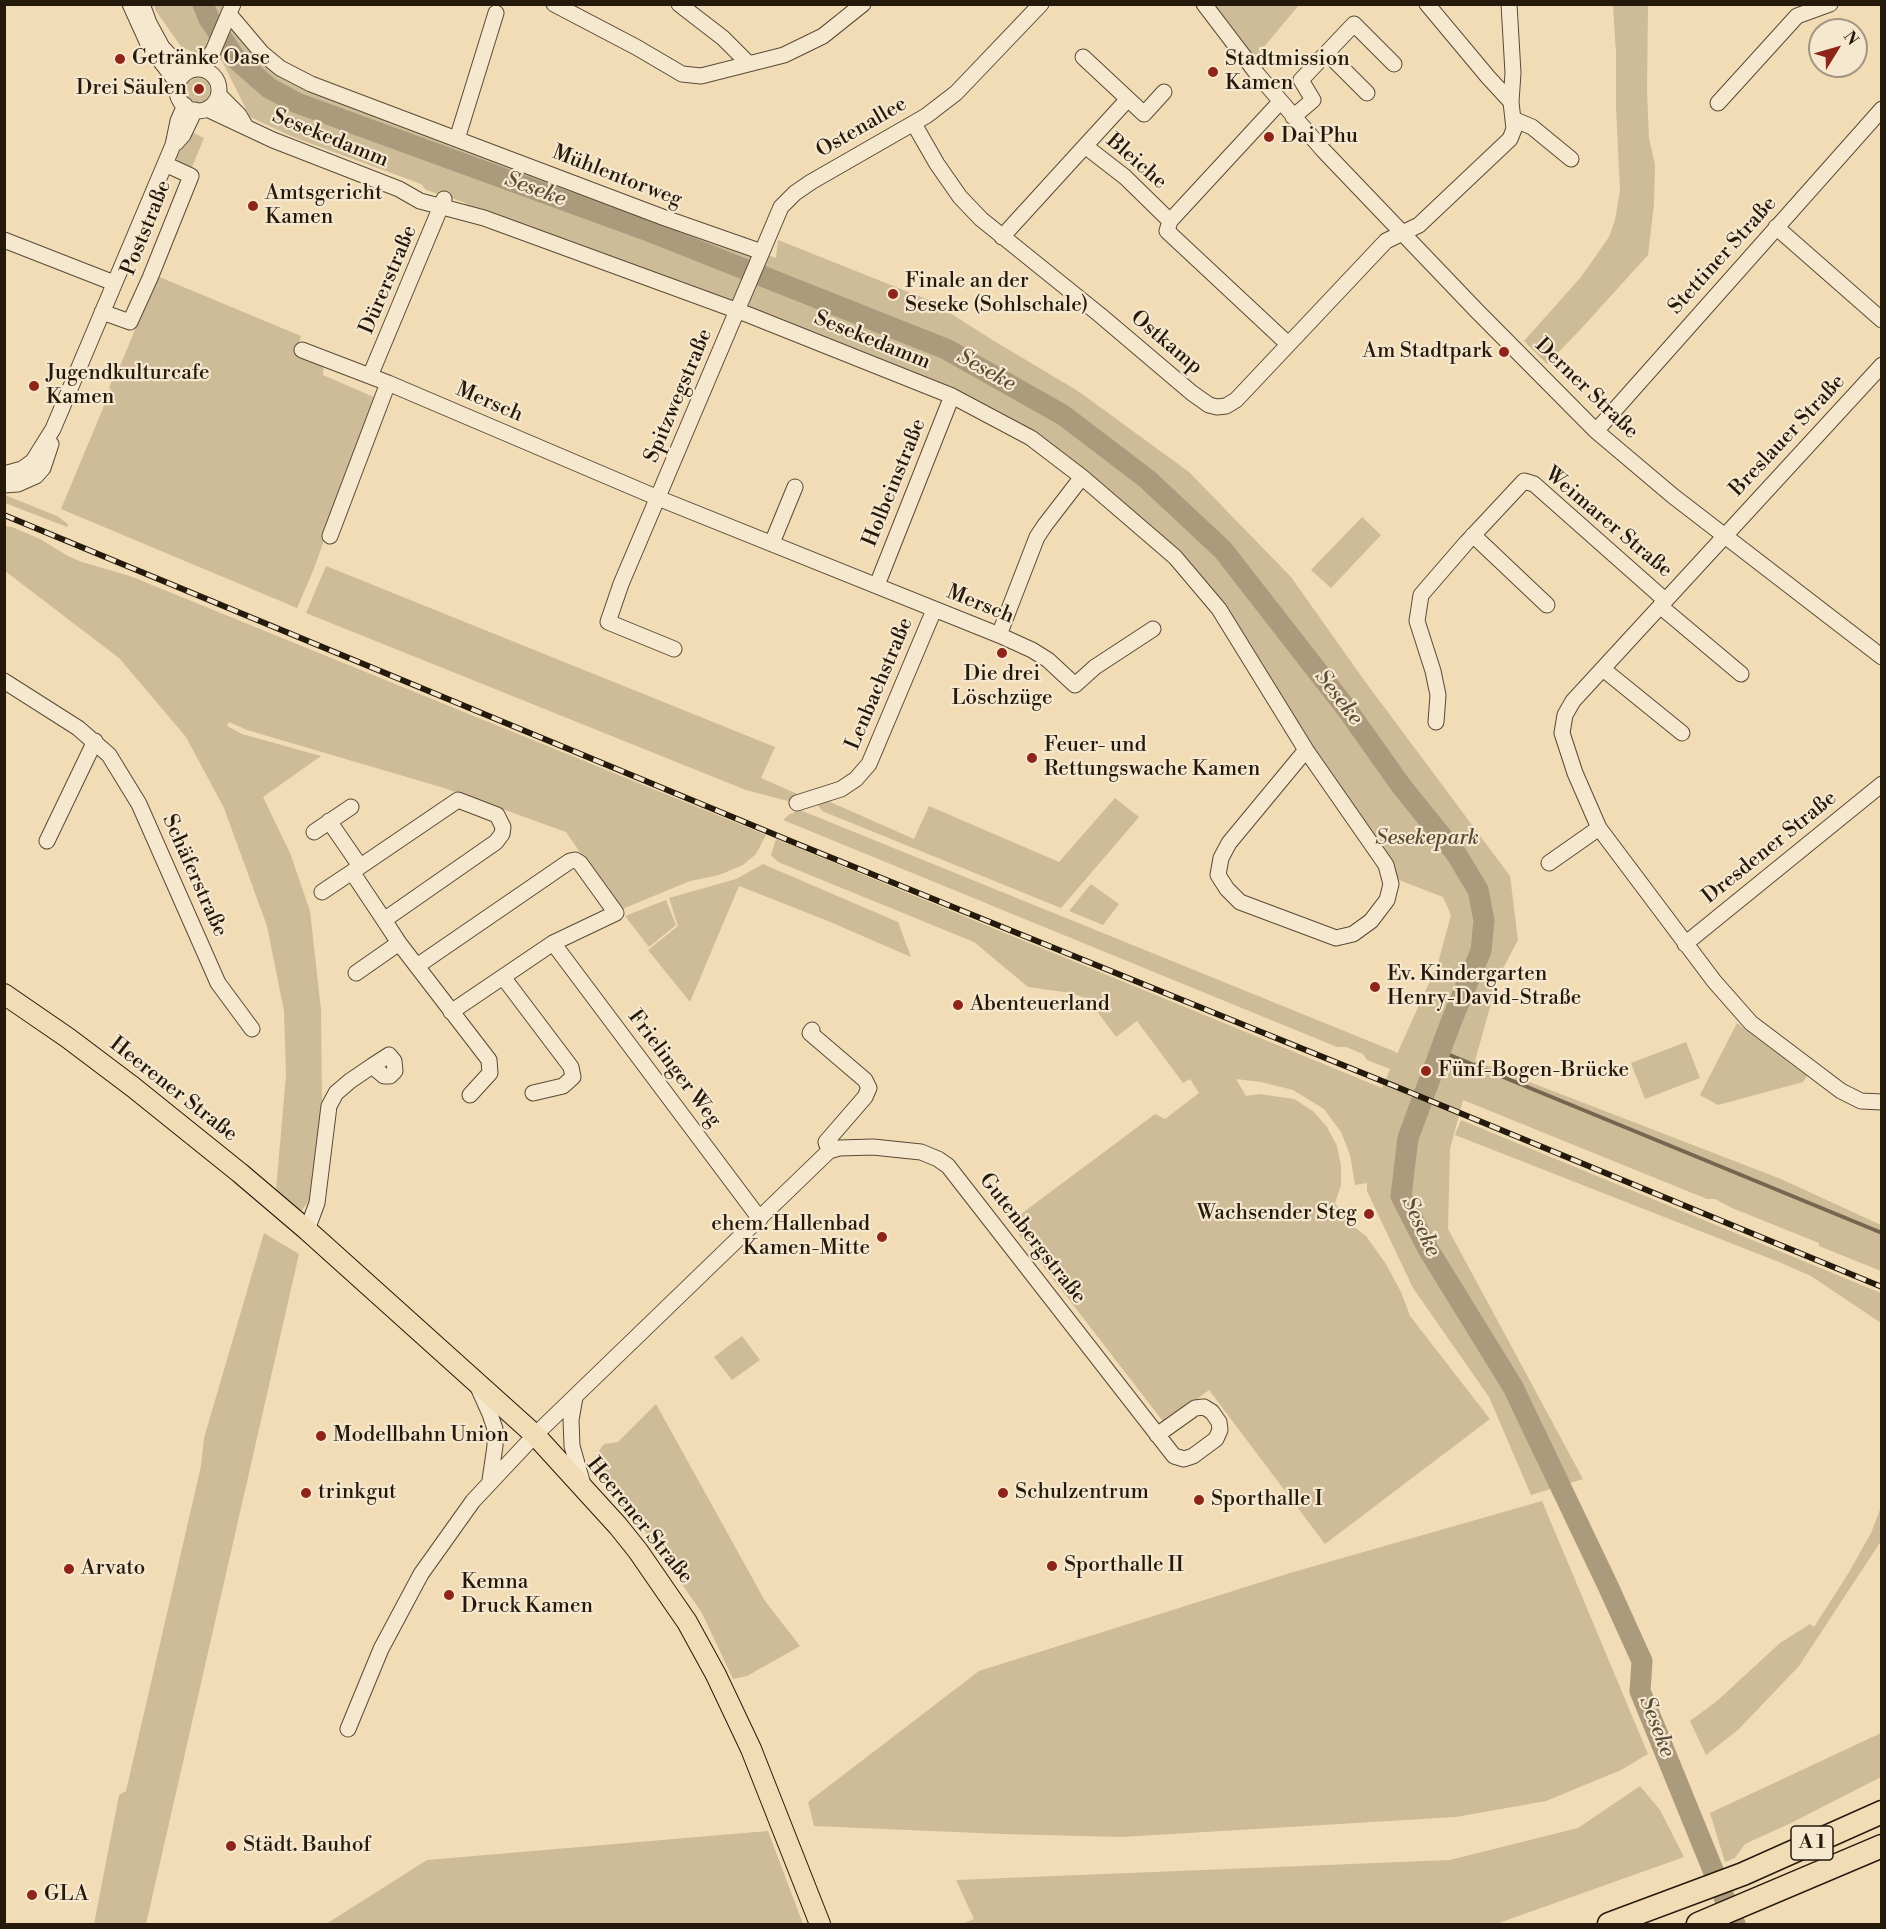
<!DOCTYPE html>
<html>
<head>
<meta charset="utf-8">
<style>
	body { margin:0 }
	#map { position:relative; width:1886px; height:1929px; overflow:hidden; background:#f1dcb5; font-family:"Libre Bodoni",serif }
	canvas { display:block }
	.frame { position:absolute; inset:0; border:6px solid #25190c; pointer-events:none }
	.north { position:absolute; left:1808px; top:18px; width:60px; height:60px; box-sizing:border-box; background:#f6e8cf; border:2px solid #a29581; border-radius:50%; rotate:53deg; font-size:16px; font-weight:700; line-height:24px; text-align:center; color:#25190c }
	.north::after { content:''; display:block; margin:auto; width:21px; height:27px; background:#8f2418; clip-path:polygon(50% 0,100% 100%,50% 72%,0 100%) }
</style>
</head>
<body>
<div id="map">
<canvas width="1886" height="1929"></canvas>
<div class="frame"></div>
<div class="north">N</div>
</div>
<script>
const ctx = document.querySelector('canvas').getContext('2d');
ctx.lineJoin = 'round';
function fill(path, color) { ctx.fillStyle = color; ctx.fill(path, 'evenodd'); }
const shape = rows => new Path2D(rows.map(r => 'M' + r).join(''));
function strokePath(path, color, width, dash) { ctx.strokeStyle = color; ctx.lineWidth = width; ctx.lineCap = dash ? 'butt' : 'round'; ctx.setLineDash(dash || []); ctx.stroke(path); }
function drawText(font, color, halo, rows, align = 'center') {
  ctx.font = font + ' "Libre Bodoni",serif'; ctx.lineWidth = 4.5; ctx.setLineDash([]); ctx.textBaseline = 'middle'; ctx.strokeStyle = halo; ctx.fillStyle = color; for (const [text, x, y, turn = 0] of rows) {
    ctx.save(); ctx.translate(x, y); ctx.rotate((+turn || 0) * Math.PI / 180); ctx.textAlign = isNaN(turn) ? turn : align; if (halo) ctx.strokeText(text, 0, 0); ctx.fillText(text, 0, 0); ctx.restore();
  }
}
const green = shape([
	[154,5,226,5,280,68,665,218,776,258,778,240,931,301,994,341,1078,391,1189,472,1291,577,1364,680,1510,876,1518,940,1498,978,1475,1061,1781,1179,1881,1225,1881,1271,1819,1246,1819,1243,1732,1208,1715,1199,1707,1199,1463,1100,1450,1149,1448,1229,1583,1479,1531,1495,1489,1397,1413,1288,1367,1191,1367,1183,1355,1185,1350,1155,1341,1132,1324,1109,1293,1090,1261,1082,1236,1079,1246,1096,1259,1094,1294,1099,1313,1111,1327,1127,1337,1146,1341,1166,1341,1185,1335,1203,1349,1223,1366,1236,1386,1264,1401,1292,1410,1316,1490,1419,1325,1544,1209,1390,1165,1424,1013,1227,1013,1220,1155,1114,1165,1119,1199,1093,1190,1079,1183,1083,1137,1021,1116,1037,1088,999,1071,993,1028,987,974,942,778,862,771,855,776,839,1382,1088,1390,1069,1367,1060,1363,1054,1346,1047,1337,1047,783,820,790,814,800,810,1396,1052,1397,1054,1438,963,1451,915,1443,897,1399,880,1251,654,1125,509,972,405,483,215,463,202,426,190,421,184,293,137,250,117,222,61,182,48,156,11],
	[1213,5,1299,5,1253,60],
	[1613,5,1648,5,1647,92,1649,138,1655,165,1654,204,1648,255,1579,331,1547,364,1524,341,1581,277,1609,237,1615,220,1620,190,1616,108,1616,53],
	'186 90a12 12 0 1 1 24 0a12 12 0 1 1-24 0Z',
	[190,131,204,138,190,172,182,168,176,158],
	[157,276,301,336,298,345,324,357,323,375,376,398,313,571,297,608,61,509,111,389,109,388,114,375,116,376],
	[5,495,57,516,68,524,67,527,5,503],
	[1362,517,1381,535,1331,588,1311,570],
	[4,526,12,527,40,539,68,556,82,562,130,576,766,835,756,854,743,865,719,875,690,881,620,910,566,832,444,788,247,730,229,722,227,726,242,734,321,756,263,797,290,853,310,911,321,1010,322,1100,309,1201,301,1211,276,1190,286,1075,284,1011,267,926,224,808,186,737,119,658,5,571],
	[326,566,775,747,761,778,802,796,788,801,746,790,306,613],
	[1115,798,1139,817,1061,908,822,811,817,804,828,801,914,839,929,806,1059,862],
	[763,864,898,922,911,957,828,921,739,886,690,1002,648,950,678,926,669,898,736,879],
	[1091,884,1119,904,1103,925,1069,911],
	[666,900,676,925,649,947,625,916],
	[1737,1023,1807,1076,1803,1082,1718,1105,1700,1095],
	[1686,1042,1700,1078,1645,1099,1631,1063],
	[1461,1120,1881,1293,1881,1323,1811,1276,1779,1262,1455,1135],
	[264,1233,299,1254,146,1924,94,1924,119,1795,126,1791,201,1466,204,1438],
	[742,1336,760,1360,732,1380,714,1357],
	[656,1404,765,1601,800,1646,747,1676,733,1679,702,1613,633,1514,591,1462,604,1444,618,1442],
	[1542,1501,1648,1754,1621,1770,1546,1801,1456,1817,1122,1837,1002,1834,814,1826,808,1802,979,1671,1290,1573],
	[1881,1507,1881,1541,1799,1666,1739,1729,1706,1755,1690,1721,1717,1701,1780,1643,1810,1624,1814,1627,1848,1574,1871,1533],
	[1881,1733,1881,1777,1791,1823,1745,1844,1735,1858,1725,1862,1710,1813],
	[1640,1786,1660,1810,1684,1857,1496,1924,962,1924,974,1919,956,1880,1450,1860,1578,1828],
	[768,1831,803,1924,326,1924,427,1860]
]);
const stream = shape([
	[1440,1051,1882,1233]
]);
const river = shape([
	[203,4,209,19,236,59,269,88,297,103,651,232,946,349,1063,415,1147,479,1223,550,1346,708,1402,787,1457,855,1478,890,1484,920,1481,951,1451,1022,1408,1138,1401,1196,1428,1249,1513,1387,1608,1586,1642,1661,1640,1691,1735,1924]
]);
const minor = shape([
	[130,4,149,46,178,84],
	[142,4,149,23,162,47,176,62,190,70],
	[554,4,636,47,682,74,701,76,784,55,823,36,863,4],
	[679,4,723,38,748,63],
	[1204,4,1258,75,1323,150,1477,311,1596,431,1673,496,1882,657],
	[1427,4,1488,77,1511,102],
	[229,14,262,53,280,68,311,84,665,218,762,252],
	[1327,53,1367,93],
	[1083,57,1128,99,1085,146],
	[199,69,213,51,233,4],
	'177 90a21 21 0 1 1 42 0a21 21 0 1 1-42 0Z',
	[219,95,239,115,246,127],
	[1128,99,1144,114,1164,92],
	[1280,102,1170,221,1167,231,1288,344],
	[1718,103,1797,16,1830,4],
	[207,109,273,140,399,189,420,201,484,218,749,315,952,396,1031,438,1082,477,1175,557,1219,609,1306,750,1386,865,1391,884,1387,900,1371,921,1353,934,1336,938,1240,902,1227,889,1218,875,1221,858,1229,843,1306,750],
	[1293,117,1313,100,1301,80,1354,24,1394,64],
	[1513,119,1532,127,1571,159],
	[914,124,937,164,960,197,981,219,1100,315,1192,393,1209,405,1217,407,1226,406,1236,400,1386,241,1419,225,1510,139,1514,129,1511,102,1513,73,1509,4],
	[457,139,496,13],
	[176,143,183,135,195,110],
	[1776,227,1882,320],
	[1002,237,1085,146,1125,177,1170,221],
	[4,240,114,283],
	[102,312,130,322,150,278,191,176,165,164],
	[302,350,388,383,658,498,999,635,1032,650,1048,660,1075,685,1095,667,1153,629],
	[1882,365,1573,701,1565,715,1562,733,1575,773,1599,828,1714,981,1751,1023,1841,1091,1861,1101,1882,1102],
	[370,376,444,199],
	[1596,431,1882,109],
	[4,474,22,469,33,461,53,429,173,145,178,121,185,105],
	[4,485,18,484,36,476,43,468,51,444],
	[1473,535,1547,605],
	[330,536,388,383],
	[772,543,795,487],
	[877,585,952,396],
	[1660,606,1741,674],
	[999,635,1037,537,1045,525,1082,477],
	[674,649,608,622,621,584,781,207,795,193,811,182,926,116,956,93,1041,4],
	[1603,669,1682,733],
	[4,681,78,728,109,755,139,804,218,983,252,1029],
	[1436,722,1438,695,1433,671,1417,621,1421,595,1466,543,1524,481,1534,484,1665,600],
	[797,803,841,789,856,779,869,764,934,610],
	[329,821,360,866],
	[314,832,351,807],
	[47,841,95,741],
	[1549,863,1599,828],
	[322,892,352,872],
	[384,920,496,842,502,834,503,827,497,815,458,800,352,872,384,920,399,943,489,1060,490,1073,470,1095],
	[553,943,760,1219],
	[1685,944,1882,784],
	[417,966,570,861,575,860,580,863,616,913,553,943,451,1012],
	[356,973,399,943],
	[503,977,571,1067,573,1077,563,1086,533,1093],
	[812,1030,810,1033,865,1080,869,1088,865,1097,826,1142,829,1151],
	[307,1230,317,1203,329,1106,336,1093,350,1081,372,1066,389,1055,394,1061,395,1071,390,1076,384,1076,372,1066],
	[477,1385,490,1414,495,1429,495,1446,490,1480],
	[575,1397,571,1420,572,1446,584,1488],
	[348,1729,381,1649,421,1574,473,1501,535,1435,829,1151,839,1148,873,1147,921,1152,938,1159,948,1166,1174,1456,1184,1459,1193,1456,1216,1439,1220,1430,1219,1422,1212,1412,1204,1407,1195,1408,1157,1435]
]);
const major = shape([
	[4,994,68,1038,133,1087,240,1173,307,1230,535,1435,618,1526,638,1551,687,1622,716,1675,751,1749,820,1924]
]);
const highway = shape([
	[1609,1924,1743,1874,1882,1812],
	[1698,1924,1882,1846]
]);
const rail = shape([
	[4,515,800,845,1392,1085,1882,1287]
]);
const markers = [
	[120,59,6,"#8f2418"],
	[1213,72,6,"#8f2418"],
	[199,89,6,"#8f2418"],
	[1269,137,6,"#8f2418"],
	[253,206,6,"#8f2418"],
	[893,294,6,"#8f2418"],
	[1504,352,6,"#8f2418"],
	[34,386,6,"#8f2418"],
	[1002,653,6,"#8f2418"],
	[1032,758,6,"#8f2418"],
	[1375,987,6,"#8f2418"],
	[958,1005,6,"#8f2418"],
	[1426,1071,6,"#8f2418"],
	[1369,1214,6,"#8f2418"],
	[882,1237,6,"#8f2418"],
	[321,1436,6,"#8f2418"],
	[306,1493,6,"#8f2418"],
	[1003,1493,6,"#8f2418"],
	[1199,1500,6,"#8f2418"],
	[1052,1566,6,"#8f2418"],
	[69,1569,6,"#8f2418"],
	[449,1595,6,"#8f2418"],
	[231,1846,6,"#8f2418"],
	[32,1895,6,"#8f2418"]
];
const shields = [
	[1812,1843,42]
];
const shieldNames = [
	["A 1",1812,1843]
];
const poiNames = [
	["Getränke Oase",132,59],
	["Stadtmission",1225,60],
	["Kamen",1225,84],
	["Drei Säulen",187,89,"right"],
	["Dai Phu",1281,137],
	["Amtsgericht",265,194],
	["Kamen",265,218],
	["Finale an der",905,282],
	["Seseke (Sohlschale)",905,306],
	["Am Stadtpark",1492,352,"right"],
	["Jugendkulturcafe",46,374],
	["Kamen",46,398],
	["Die drei",1002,675,"center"],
	["Löschzüge",1002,699,"center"],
	["Feuer- und",1044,746],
	["Rettungswache Kamen",1044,770],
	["Ev. Kindergarten",1387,975],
	["Henry-David-Straße",1387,999],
	["Abenteuerland",970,1005],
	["Fünf-Bogen-Brücke",1438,1071],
	["Wachsender Steg",1357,1214,"right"],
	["ehem. Hallenbad",870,1225,"right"],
	["Kamen-Mitte",870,1249,"right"],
	["Modellbahn Union",333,1436],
	["trinkgut",318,1493],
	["Schulzentrum",1015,1493],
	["Sporthalle I",1211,1500],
	["Sporthalle II",1064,1566],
	["Arvato",81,1569],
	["Kemna",461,1583],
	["Druck Kamen",461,1607],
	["Städt. Bauhof",243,1846],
	["GLA",44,1895]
];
const streetNames = [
	["Ostenallee",862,128,-30],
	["Sesekedamm",330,139,22],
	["Bleiche",1136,162,41],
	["Mühlentorweg",617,177,21],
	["Poststraße",147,228,-68],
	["Stettiner Straße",1723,256,-48],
	["Dürerstraße",389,280,-67],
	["Sesekedamm",872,341,22],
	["Ostkamp",1166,343,40],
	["Derner Straße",1586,389,44],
	["Spitzwegstraße",679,396,-67],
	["Mersch",489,403,23],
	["Breslauer Straße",1788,436,-47],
	["Holbeinstraße",895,483,-68],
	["Weimarer Straße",1608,523,40],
	["Mersch",980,605,22],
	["Lenbachstraße",880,684,-67],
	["Dresdener Straße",1770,848,-39],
	["Schäferstraße",194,876,66],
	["Frielinger Weg",674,1069,53],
	["Heerener Straße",173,1090,38],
	["Gutenbergstraße",1032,1239,52],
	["Heerener Straße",639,1521,51]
];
const parkNames = [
	["Sesekepark",1427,839]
];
const waterNames = [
	["Seseke",535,190,20],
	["Seseke",986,371,29],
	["Seseke",1338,698,52],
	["Seseke",1420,1227,65],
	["Seseke",1656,1727,69]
];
fill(green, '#cebb98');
strokePath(stream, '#76664f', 4);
strokePath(river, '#ac9a7c', 21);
strokePath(minor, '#584a36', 17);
strokePath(major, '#25190c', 22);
strokePath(highway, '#25190c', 25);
strokePath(minor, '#f6e8cf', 15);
strokePath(major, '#f1dcb5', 20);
strokePath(highway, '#f1dcb5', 22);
strokePath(rail, '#25190c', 6);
strokePath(rail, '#f6e8cf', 4, [11]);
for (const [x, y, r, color] of markers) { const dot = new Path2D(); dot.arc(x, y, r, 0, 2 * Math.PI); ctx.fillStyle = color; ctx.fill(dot); strokePath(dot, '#f6e8cf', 2); }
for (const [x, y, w] of shields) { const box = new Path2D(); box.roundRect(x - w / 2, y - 17, w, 34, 4.5); ctx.fillStyle = '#f6e8cf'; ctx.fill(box); strokePath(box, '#25190c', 1.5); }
drawText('bold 20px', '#25190c', null, shieldNames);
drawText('21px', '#25190c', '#f6e8cf', poiNames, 'left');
drawText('21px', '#25190c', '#f6e8cf', streetNames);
drawText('italic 21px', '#584a36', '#f6e8cf', parkNames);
drawText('italic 22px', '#5b4d39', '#f6e8cf', waterNames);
</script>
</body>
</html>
